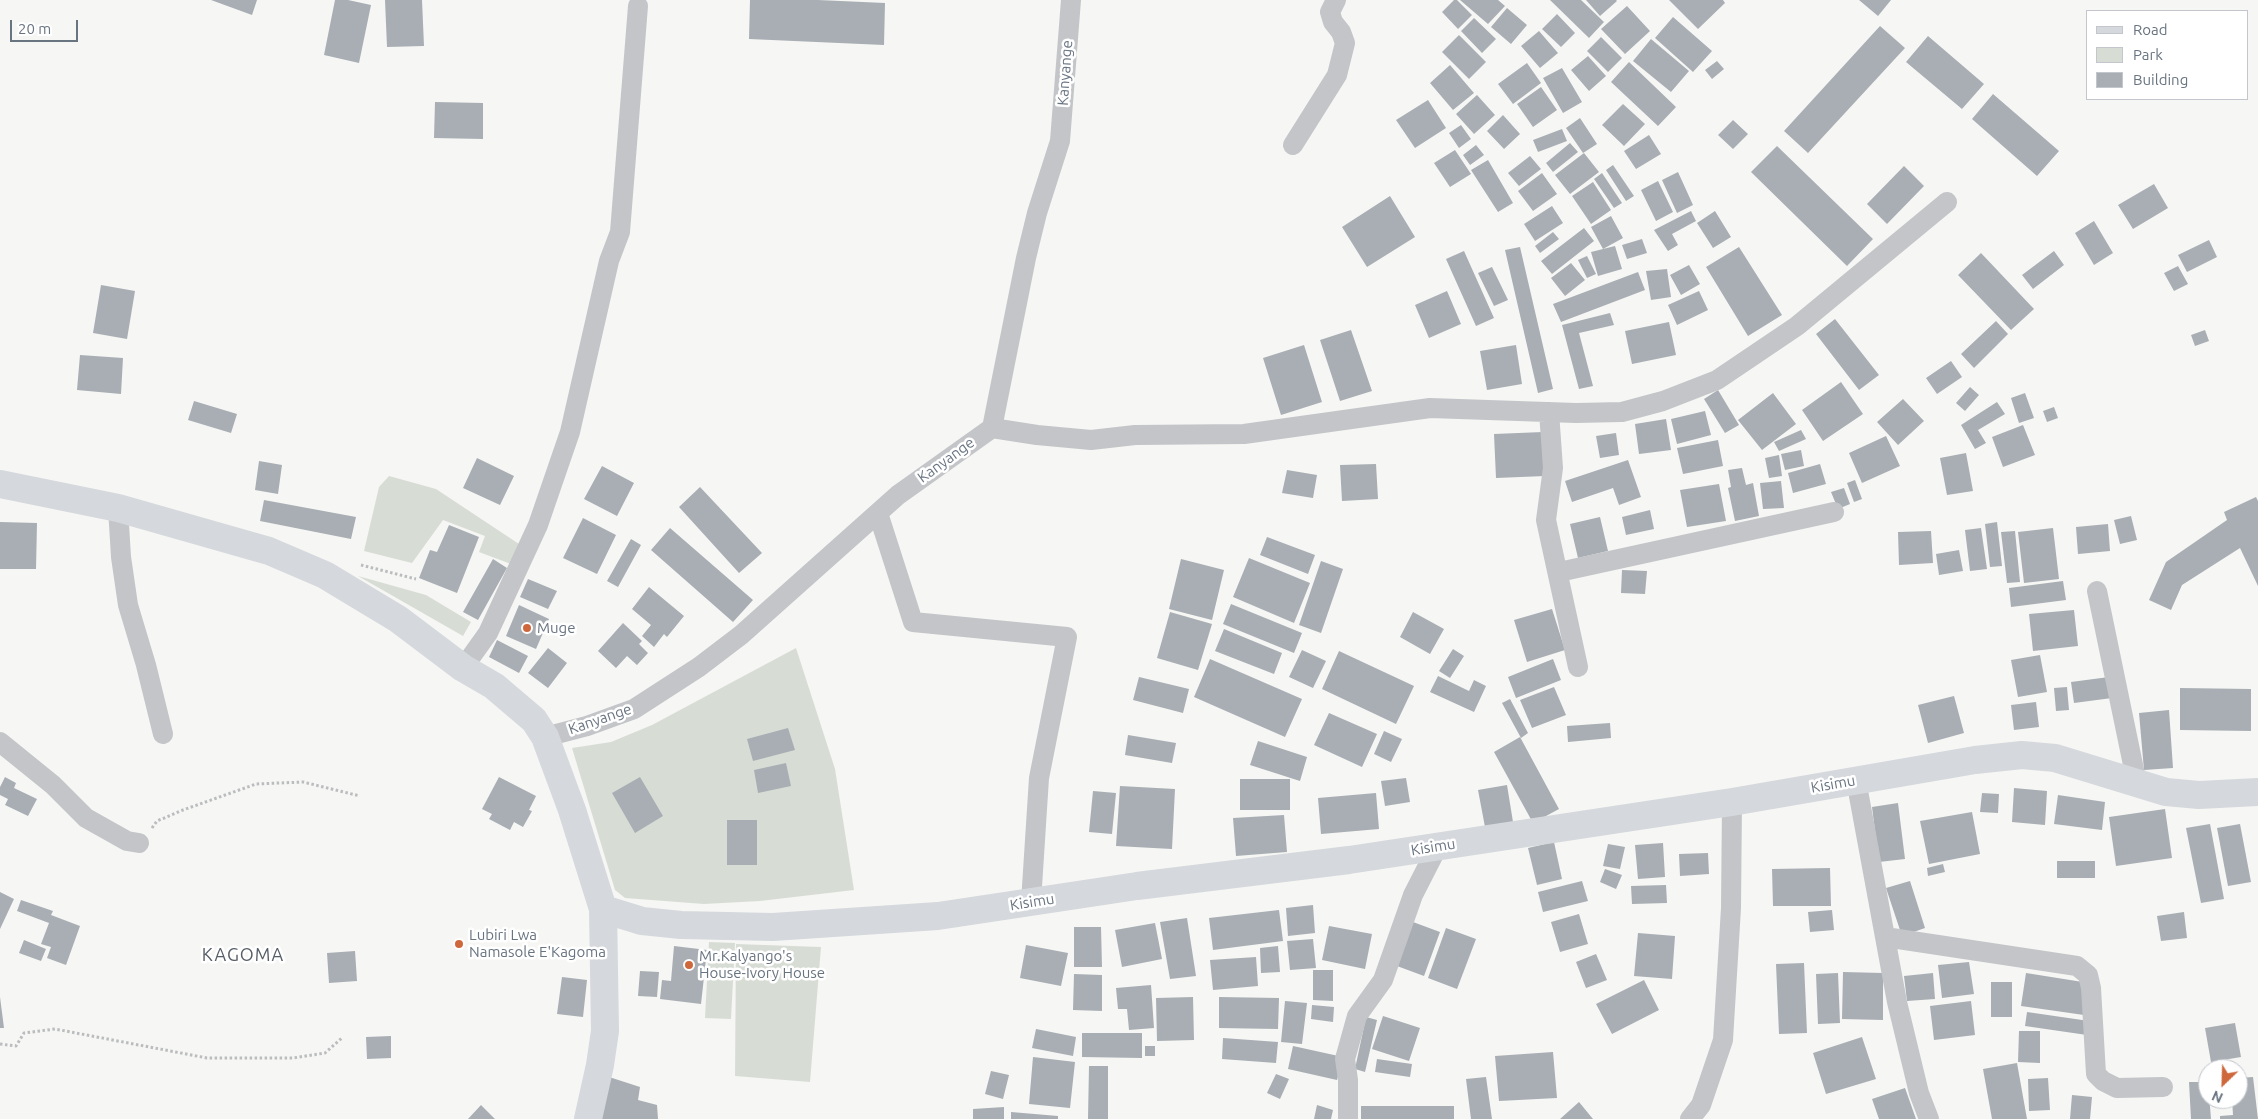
<!DOCTYPE html>
<html>
<head>
<meta charset="utf-8">
<style>
	body { margin:0 }
	#map { position:relative; width:2258px; height:1119px; overflow:hidden; background:#f6f6f4; font-family:Ubuntu,sans-serif }
	canvas { display:block }
	.legend { position:absolute; left:2086px; top:10px; width:162px; height:90px; box-sizing:border-box; background:#fff; border:1px solid #c3c7cd; margin:0; padding:6px 9px; list-style:none; font-size:15px; color:#697481 }
	.legend li { display:flex; align-items:center; gap:10px; height:25px }
	.legend b { width:25px; border:1px solid #c3c7cd }
	.north { position:absolute; left:2198px; top:1059px; width:50px; height:50px; box-sizing:border-box; background:#fff; border:1px solid #c3c7cd; border-radius:50%; rotate:204deg; font-size:14px; font-weight:700; line-height:20px; text-align:center; color:#697481 }
	.north::after { content:''; display:block; margin:auto; width:18px; height:22px; background:#ce683c; clip-path:polygon(50% 0,100% 100%,50% 72%,0 100%) }
	.scale { position:absolute; left:10px; top:20px; width:68px; height:22px; box-sizing:border-box; border:2px solid #697481; border-top:0; padding-left:6px; font-size:15px; line-height:18px; white-space:nowrap; color:#697481; -webkit-text-stroke:4px #fff; paint-order:stroke }
</style>
</head>
<body>
<div id="map">
<canvas width="2258" height="1119"></canvas>
<ul class="legend">
<li><b style="height:6px;background:#d5d8dc"></b>Road</li>
<li><b style="height:14px;background:#d7ddd5"></b>Park</li>
<li><b style="height:14px;background:#a8aeb3"></b>Building</li>
</ul>
<div class="north">N</div>
<div class="scale">20 m</div>
</div>
<script>
const ctx = document.querySelector('canvas').getContext('2d');
ctx.lineJoin = 'round';
function fill(path, color) { ctx.fillStyle = color; ctx.fill(path, 'evenodd'); }
const shape = rows => new Path2D(rows.map(r => 'M' + r).join(''));
function strokePath(path, color, width, dash) { ctx.strokeStyle = color; ctx.lineWidth = width; ctx.lineCap = dash ? 'butt' : 'round'; ctx.setLineDash(dash || []); ctx.stroke(path); }
function drawText(font, color, halo, rows, align = 'center') {
  ctx.font = font + ' Ubuntu,sans-serif'; ctx.lineWidth = 5; ctx.setLineDash([]); ctx.textBaseline = 'middle'; ctx.strokeStyle = halo; ctx.fillStyle = color; for (const [text, x, y, turn = 0] of rows) {
    ctx.save(); ctx.translate(x, y); ctx.rotate((+turn || 0) * Math.PI / 180); ctx.textAlign = isNaN(turn) ? turn : align; if (halo) ctx.strokeText(text, 0, 0); ctx.fillText(text, 0, 0); ctx.restore();
  }
}
const green = shape([
	[389,476,436,489,522,546,511,564,479,552,485,536,443,520,412,563,364,551,379,487],
	[358,576,426,595,471,622,463,636],
	[796,648,835,769,854,890,760,901,704,904,625,898,615,890,572,748,611,742,652,725],
	[709,942,735,943,731,1019,705,1018],
	[736,944,821,947,810,1082,735,1076]
]);
const building = shape([
	[211,0,257,0,252,15],
	[335,0,348,0,371,5,359,63,324,55],
	[385,0,422,0,424,46,387,47],
	[750,0,818,0,885,3,884,45,749,39],
	[1454,0,1457,0,1472,15,1458,29,1442,12],
	[1460,0,1498,0,1505,6,1488,24],
	[1550,0,1581,0,1604,22,1589,38],
	[1586,0,1616,0,1617,1,1600,16],
	[1669,0,1723,0,1725,3,1698,29],
	[1859,0,1891,0,1878,16],
	[1627,6,1650,31,1625,54,1601,29],
	[1507,8,1527,25,1511,44,1491,27],
	[1557,14,1575,33,1561,47,1542,29],
	[1673,17,1712,51,1693,72,1655,38],
	[1474,18,1496,39,1482,53,1461,31],
	[1880,26,1905,48,1808,153,1784,131],
	[1539,31,1558,53,1540,68,1521,46],
	[1459,35,1486,62,1469,79,1442,52],
	[1928,36,1984,84,1962,109,1906,62],
	[1601,37,1622,58,1608,72,1587,51],
	[1651,39,1689,71,1671,92,1633,61],
	[1588,56,1606,76,1589,91,1571,70],
	[1717,61,1724,69,1712,79,1705,70],
	[1629,62,1676,107,1658,126,1611,82],
	[1527,63,1541,83,1513,104,1498,84],
	[1450,65,1474,93,1453,110,1430,83],
	[1562,68,1582,102,1563,113,1543,78],
	[1541,87,1557,110,1533,127,1517,104],
	[1993,94,2059,151,2037,176,1972,119],
	[1477,95,1495,115,1474,134,1456,114],
	[1428,100,1446,128,1415,148,1396,120],
	[435,102,483,103,483,139,434,138],
	[1623,104,1645,124,1624,146,1602,125],
	[1503,115,1520,134,1504,149,1487,131],
	[1580,118,1597,144,1583,153,1566,128],
	[1733,120,1748,134,1733,149,1718,135],
	[1461,125,1471,139,1459,148,1449,133],
	[1562,129,1567,141,1538,152,1533,140],
	[1649,135,1661,154,1636,169,1624,151],
	[1570,143,1578,152,1553,172,1546,163],
	[1476,145,1484,155,1470,165,1463,155],
	[1777,146,1873,239,1847,266,1751,172],
	[1455,150,1471,174,1450,187,1434,163],
	[1584,153,1599,172,1570,194,1555,175],
	[1530,156,1541,169,1519,186,1508,173],
	[1488,160,1513,203,1498,212,1471,170],
	[1613,165,1634,196,1626,201,1606,170],
	[1904,166,1924,186,1887,224,1867,204],
	[1678,172,1693,205,1677,213,1662,180],
	[1542,173,1557,194,1533,211,1518,191],
	[1602,173,1622,203,1614,208,1594,179],
	[1658,181,1673,212,1656,221,1641,190],
	[1593,182,1611,210,1591,224,1572,196],
	[2154,184,2168,208,2133,229,2118,205],
	[1390,196,1415,237,1367,267,1342,227],
	[1552,206,1563,223,1535,241,1524,224],
	[1691,211,1696,221,1672,234,1678,245,1668,251,1654,230],
	[1715,211,1731,237,1713,248,1697,223],
	[1611,216,1623,238,1603,249,1591,227],
	[2094,221,2113,253,2094,265,2075,233],
	[1584,228,1594,241,1552,274,1541,261],
	[1553,232,1559,239,1540,253,1535,246],
	[1642,239,1647,253,1627,259,1622,245],
	[2209,240,2217,257,2187,272,2178,255],
	[1615,246,1622,269,1598,276,1591,252],
	[1520,247,1553,389,1538,393,1505,250],
	[1739,247,1782,315,1748,336,1706,267],
	[1464,251,1494,318,1476,326,1446,259],
	[2054,251,2064,265,2033,289,2022,275],
	[1981,253,2034,309,2011,330,1958,275],
	[1587,256,1596,274,1587,278,1578,260],
	[1571,263,1585,280,1565,296,1551,278],
	[1689,265,1700,284,1681,295,1670,275],
	[2178,266,2188,284,2174,291,2164,273],
	[1492,267,1508,300,1494,306,1478,273],
	[1667,269,1671,297,1651,300,1646,271],
	[1638,272,1645,290,1561,322,1553,304],
	[101,285,135,291,127,339,93,333],
	[1447,291,1461,324,1429,338,1415,305],
	[1699,291,1708,310,1677,325,1668,305],
	[1610,313,1614,325,1579,333,1593,386,1579,389,1562,325],
	[1835,319,1879,375,1859,390,1816,334],
	[1996,321,2008,334,1974,368,1961,354],
	[1669,322,1676,355,1632,364,1625,331],
	[1351,330,1372,391,1340,401,1320,340],
	[2205,330,2209,341,2195,346,2191,335],
	[1304,345,1322,402,1281,415,1263,358],
	[1516,345,1522,384,1487,390,1480,351],
	[80,355,123,358,121,394,77,390],
	[1951,361,1962,377,1937,394,1926,378],
	[1841,382,1863,414,1823,441,1802,410],
	[1970,387,1979,395,1965,411,1956,403],
	[1718,390,1739,425,1725,433,1704,399],
	[1773,393,1796,424,1762,450,1738,420],
	[2025,393,2034,418,2019,423,2011,398],
	[1903,399,1924,421,1898,445,1877,422],
	[194,401,237,414,231,433,188,420],
	[1997,402,2005,414,1978,430,1986,443,1975,449,1961,425],
	[2054,407,2058,418,2047,422,2043,411],
	[1705,411,1711,435,1677,444,1671,419],
	[1666,419,1671,450,1639,454,1635,424],
	[2023,425,2035,455,2003,467,1992,437],
	[1801,430,1806,439,1779,451,1774,442],
	[1543,432,1545,476,1496,478,1494,434],
	[1616,433,1619,455,1600,458,1596,436],
	[1886,436,1900,466,1862,483,1849,453],
	[1718,440,1723,466,1683,474,1677,448],
	[1801,450,1804,466,1785,470,1781,454],
	[1966,453,1973,491,1947,495,1940,458],
	[1779,455,1782,476,1769,478,1765,458],
	[477,458,514,476,500,505,463,488],
	[1628,460,1641,497,1619,505,1613,488,1572,502,1565,481],
	[259,461,282,465,278,494,255,490],
	[1376,464,1378,499,1342,501,1340,465],
	[1820,464,1826,484,1793,493,1788,473],
	[602,466,634,483,617,516,584,499],
	[1742,468,1746,485,1753,483,1759,516,1735,521,1728,488,1731,487,1728,470],
	[1287,470,1317,475,1313,498,1282,493],
	[1855,480,1862,499,1854,502,1847,483],
	[1781,481,1784,508,1763,509,1760,483],
	[1719,484,1726,521,1687,527,1680,490],
	[700,487,762,553,739,573,679,507],
	[1844,488,1850,504,1838,509,1831,492],
	[2256,497,2258,501,2258,586,2240,548,2182,585,2171,610,2149,600,2166,562,2227,520,2224,512],
	[264,500,356,517,351,539,260,521],
	[1650,510,1654,529,1626,535,1622,517],
	[2131,516,2137,540,2120,544,2114,520],
	[1600,517,1608,551,1578,558,1570,524],
	[583,518,616,535,597,574,563,558],
	[0,522,37,523,36,569,0,569],
	[1997,522,2002,566,1990,567,1985,524],
	[2108,524,2110,551,2078,554,2076,527],
	[449,525,479,537,457,593,419,578,430,550,437,552],
	[670,528,753,600,733,622,651,550],
	[1981,528,1987,569,1970,571,1965,530],
	[2053,528,2059,579,2024,583,2018,532],
	[1931,531,1933,563,1899,565,1898,532],
	[2015,531,2020,582,2007,583,2001,532],
	[1267,537,1315,555,1308,574,1260,555],
	[631,539,641,545,618,587,607,581],
	[1959,550,1963,571,1939,575,1936,554],
	[1249,558,1310,583,1294,623,1233,597],
	[493,559,507,568,478,620,463,612],
	[1181,559,1224,570,1212,620,1169,609],
	[1321,561,1343,569,1321,633,1299,625],
	[1622,570,1647,571,1645,594,1621,593],
	[528,579,557,591,548,609,520,597],
	[2063,581,2066,600,2011,607,2009,588],
	[649,587,684,616,667,637,664,634,654,647,642,636,651,625,632,609],
	[1231,604,1302,633,1294,653,1223,624],
	[519,605,549,619,536,649,506,636],
	[1552,609,1565,650,1527,662,1514,620],
	[2074,610,2078,646,2033,651,2029,614],
	[1170,612,1212,624,1198,670,1157,658],
	[1413,612,1444,629,1430,654,1400,637],
	[623,623,642,641,639,644,648,653,637,665,627,656,616,668,598,651],
	[1224,629,1282,653,1274,674,1215,651],
	[497,640,528,656,519,673,489,657],
	[548,648,567,663,548,688,528,673],
	[1453,649,1464,656,1450,678,1439,671],
	[1302,650,1326,661,1313,688,1289,677],
	[1339,651,1414,686,1396,724,1322,689],
	[2040,655,2047,692,2018,697,2011,660],
	[1210,659,1302,699,1285,737,1194,697],
	[1553,659,1561,680,1516,698,1508,677],
	[1438,676,1469,691,1474,680,1486,686,1474,712,1430,692],
	[1139,677,1189,689,1183,713,1133,700],
	[2109,677,2112,698,2074,703,2071,682],
	[1554,687,1566,715,1532,728,1520,700],
	[2067,687,2069,710,2056,711,2054,688],
	[2180,688,2251,689,2251,731,2180,730],
	[1954,696,1964,733,1928,743,1918,705],
	[1510,699,1528,733,1521,738,1502,703],
	[2036,702,2039,727,2014,730,2011,705],
	[2169,710,2173,768,2144,770,2139,713],
	[1329,713,1377,734,1362,767,1314,745],
	[1610,723,1611,738,1568,742,1567,726],
	[788,728,795,750,753,761,747,739],
	[1384,731,1402,739,1391,762,1374,754],
	[1128,735,1176,743,1172,763,1125,755],
	[1520,737,1559,809,1533,823,1494,752],
	[1258,741,1307,757,1300,781,1250,765],
	[786,763,791,786,758,793,754,770],
	[5,777,16,783,14,788,37,799,28,816,5,805,8,799,0,795,0,787],
	[499,777,536,796,529,810,532,811,523,827,514,822,510,830,489,819,492,814,482,809],
	[640,777,663,816,635,833,612,793],
	[1406,778,1410,802,1385,806,1381,781],
	[1240,779,1290,779,1290,810,1240,810],
	[1507,785,1513,822,1485,827,1478,790],
	[1120,786,1175,789,1172,849,1116,846],
	[2014,788,2047,791,2045,825,2012,822],
	[1093,791,1116,793,1112,834,1089,832],
	[1376,793,1379,829,1321,834,1318,798],
	[1982,793,1999,794,1998,813,1980,812],
	[2058,795,2105,802,2102,830,2054,824],
	[1898,803,1905,859,1879,862,1872,807],
	[2165,809,2172,858,2116,866,2109,817],
	[1972,812,1980,854,1929,864,1920,821],
	[1284,815,1287,852,1236,856,1233,818],
	[727,820,757,820,757,865,727,865],
	[2210,824,2224,899,2201,903,2186,828],
	[2240,824,2251,882,2228,886,2217,828],
	[1554,842,1562,879,1537,885,1528,848],
	[1663,843,1665,877,1638,879,1635,845],
	[1608,844,1625,847,1620,869,1603,866],
	[1708,853,1709,874,1680,876,1679,854],
	[2057,861,2095,861,2095,878,2057,878],
	[1943,864,1945,872,1928,876,1927,868],
	[1830,868,1831,906,1773,906,1772,869],
	[1605,869,1622,875,1616,889,1600,882],
	[1582,881,1588,901,1543,912,1538,892],
	[1910,881,1925,928,1902,936,1886,888],
	[1666,885,1667,903,1632,904,1631,886],
	[0,892,14,899,0,929],
	[21,900,53,911,51,915,80,926,66,965,47,958,51,947,41,944,49,923,17,911],
	[1313,905,1315,933,1288,936,1286,908],
	[1279,910,1283,941,1213,950,1209,918],
	[1832,910,1834,930,1810,932,1808,912],
	[2184,912,2187,938,2161,941,2157,916],
	[1579,914,1588,944,1560,952,1551,922],
	[1187,918,1196,976,1170,979,1160,922],
	[1413,922,1440,932,1424,976,1397,966],
	[1155,923,1162,959,1122,967,1115,930],
	[1329,926,1372,934,1365,969,1322,960],
	[1074,927,1101,927,1102,967,1074,967],
	[1446,928,1476,939,1457,989,1428,978],
	[1638,933,1675,936,1672,979,1634,976],
	[1313,939,1316,968,1290,970,1287,941],
	[24,940,46,949,41,961,19,953],
	[1026,945,1068,953,1061,986,1020,978],
	[674,946,707,950,701,1004,660,999,662,980,671,981],
	[1278,946,1280,972,1261,973,1260,948],
	[355,951,357,981,329,983,327,953],
	[1596,954,1607,980,1586,988,1576,962],
	[1256,957,1258,986,1213,990,1210,960],
	[1969,962,1974,994,1942,998,1938,965],
	[1804,963,1807,1033,1779,1034,1776,964],
	[1313,970,1333,970,1333,1001,1313,1000],
	[640,971,659,972,657,997,638,996],
	[1843,972,1883,973,1883,1020,1842,1019],
	[1838,973,1840,1023,1818,1024,1816,974],
	[1933,973,1935,999,1907,1001,1904,976],
	[2026,973,2089,983,2084,1015,2021,1006],
	[1074,974,1102,975,1102,1011,1073,1010],
	[562,977,587,980,583,1017,557,1014],
	[1644,980,1659,1010,1612,1034,1596,1004],
	[1991,982,2012,982,2012,1017,1991,1017],
	[1151,985,1154,1028,1129,1030,1127,1009,1118,1009,1116,988],
	[0,997,4,1028,0,1028],
	[1193,997,1194,1040,1157,1041,1156,998],
	[1219,997,1279,998,1278,1029,1219,1028],
	[1285,1001,1307,1003,1302,1044,1281,1042],
	[1971,1001,1975,1035,1934,1040,1930,1006],
	[1312,1005,1334,1007,1333,1022,1311,1019],
	[2027,1012,2089,1021,2087,1035,2025,1026],
	[1383,1016,1420,1028,1409,1061,1372,1049],
	[1366,1017,1377,1020,1365,1072,1355,1069],
	[2235,1023,2241,1057,2211,1062,2205,1028],
	[1036,1029,1076,1037,1073,1056,1032,1048],
	[2019,1031,2040,1031,2040,1063,2018,1062],
	[1082,1033,1142,1033,1142,1058,1082,1057],
	[391,1036,391,1058,367,1059,366,1037],
	[1862,1037,1876,1079,1826,1094,1813,1053],
	[1223,1038,1278,1042,1276,1063,1222,1059],
	[1145,1046,1155,1046,1155,1056,1145,1056],
	[1293,1046,1343,1057,1337,1080,1288,1069],
	[1553,1052,1557,1098,1499,1101,1495,1056],
	[1033,1057,1075,1062,1070,1108,1029,1104],
	[1377,1059,1412,1064,1410,1077,1375,1072],
	[2017,1063,2027,1119,1992,1119,1983,1069],
	[1089,1066,1108,1066,1108,1119,1088,1119],
	[991,1071,1009,1075,1003,1099,985,1094],
	[1276,1074,1289,1079,1280,1099,1267,1093],
	[606,1076,640,1087,638,1100,657,1105,658,1119,591,1119],
	[1486,1077,1492,1119,1471,1119,1466,1079],
	[2253,1077,2258,1119,2220,1119,2220,1116,2233,1115,2232,1099,2238,1099,2238,1078],
	[2048,1078,2050,1110,2029,1111,2028,1079],
	[2189,1082,2208,1082,2211,1119,2191,1119],
	[1905,1088,1916,1119,1879,1119,1872,1099],
	[2072,1095,2092,1097,2090,1119,2070,1119],
	[1579,1102,1593,1119,1560,1119],
	[481,1105,495,1119,468,1119],
	[1317,1105,1333,1110,1331,1119,1314,1119],
	[1361,1106,1454,1106,1454,1119,1361,1119],
	[1004,1107,1004,1119,973,1119,973,1109],
	[1011,1112,1058,1116,1058,1119,1011,1119]
]);
const path = shape([
	[361,565,416,579],
	[152,828,157,821,183,810,256,784,303,782,360,796],
	[0,1044,16,1046,24,1033,55,1029,207,1058,293,1058,325,1053,343,1037]
]);
const street = shape([
	[1293,145,1337,75,1345,43,1341,32,1333,22,1330,12,1336,0],
	[1549,412,1553,468,1546,520,1578,667],
	[992,428,1037,435,1091,440,1135,435,1244,434,1430,408,1576,413,1622,412,1663,401,1717,380,1797,326,1947,202],
	[118,508,121,557,128,605,146,665,163,734],
	[878,513,913,622,1067,637,1039,778,1031,902],
	[1559,572,1834,512],
	[2097,591,2137,784],
	[463,668,488,633,538,525,570,432,609,261,620,232,638,6],
	[545,737,587,726,634,709,699,667,741,635,898,495,992,428,1026,258,1037,213,1060,141,1071,0],
	[0,742,53,785,86,818,127,841,139,843],
	[1856,780,1897,1002,1919,1093,1929,1119],
	[1885,937,2077,966,2088,975,2091,988,2096,1074,2103,1081,2117,1088,2163,1087],
	[1348,1119,1348,1080,1345,1059,1357,1016,1383,980,1413,895,1438,846],
	[1690,1119,1701,1105,1723,1040,1731,908,1732,802]
]);
const secondary = shape([
	[0,484,118,508,269,551,325,575,398,619,463,668,494,686,534,720,545,737,572,810,603,909,605,1031,600,1065,588,1119],
	[603,909,642,921,681,925,773,927,938,916,1137,886,1349,860,1732,802,1975,760,2022,755,2055,758,2166,792,2199,795,2258,792]
]);
const markers = [
	[527,628,5,"#ce683c"],
	[459,944,5,"#ce683c"],
	[689,965,5,"#ce683c"]
];
const streetNames = [
	["Kanyange",1065,73,-86],
	["Kanyange",946,460,-36],
	["Kanyange",600,719,-19],
	["Kisimu",1833,784,-10],
	["Kisimu",1433,847,-9],
	["Kisimu",1032,902,-9]
];
const poiNames = [
	["Muge",537,628],
	["Lubiri Lwa",469,935],
	["Namasole E'Kagoma",469,952],
	["Mr.Kalyango's",699,956],
	["House-Ivory House",699,973]
];
const quarterNames = [
	["KAGOMA",243,955]
];
fill(green, '#d7ddd5');
fill(building, '#a8aeb3');
strokePath(path, '#babcbe', 3, [2.5, 2.5]);
strokePath(street, '#c3c5c8', 20);
strokePath(secondary, '#d5d8dc', 28);
for (const [x, y, r, color] of markers) { const dot = new Path2D(); dot.arc(x, y, r, 0, 2 * Math.PI); ctx.fillStyle = color; ctx.fill(dot); strokePath(dot, '#fff', 2); }
drawText('15px', '#697481', '#fff', streetNames);
drawText('15px', '#697481', '#fff', poiNames, 'left');
ctx.letterSpacing = '1px';
drawText('18px', '#565e67', '#fff', quarterNames);
ctx.letterSpacing = '0px';
</script>
</body>
</html>
